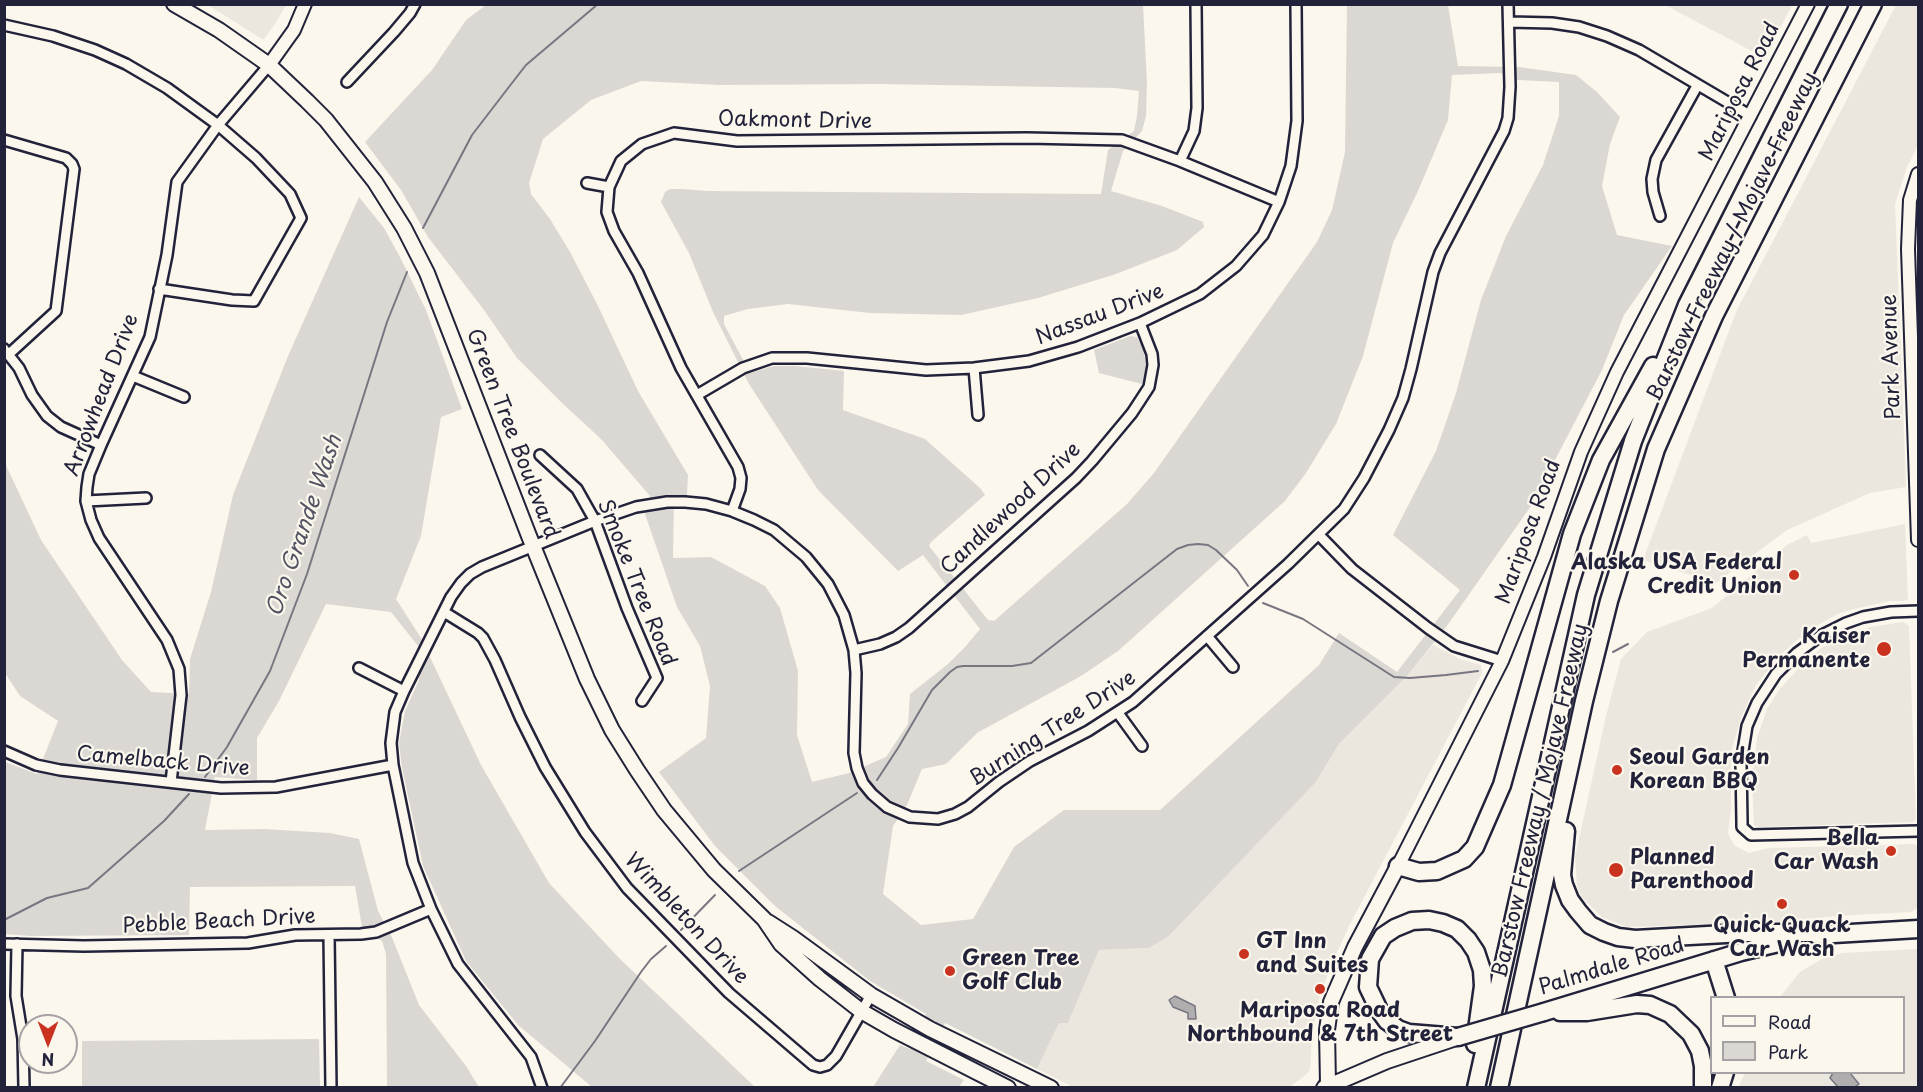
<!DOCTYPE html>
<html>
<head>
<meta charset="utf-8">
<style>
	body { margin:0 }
	#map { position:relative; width:1923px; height:1092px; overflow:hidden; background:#fbf7ec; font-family:"Playpen Sans",sans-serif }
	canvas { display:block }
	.frame { position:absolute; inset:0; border:6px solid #22223b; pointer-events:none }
	.legend { position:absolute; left:1710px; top:996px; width:195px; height:78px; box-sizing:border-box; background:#fbf7ec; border:2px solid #a4a2a5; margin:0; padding:8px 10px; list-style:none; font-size:18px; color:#22223b }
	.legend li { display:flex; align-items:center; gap:12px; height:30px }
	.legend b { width:30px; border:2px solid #a4a2a5 }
	.north { position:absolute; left:18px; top:1014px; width:60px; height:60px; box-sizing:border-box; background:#fbf7ec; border:2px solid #a4a2a5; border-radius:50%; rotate:180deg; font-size:16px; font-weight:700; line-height:24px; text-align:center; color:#22223b }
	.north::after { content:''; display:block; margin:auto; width:21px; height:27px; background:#c8321e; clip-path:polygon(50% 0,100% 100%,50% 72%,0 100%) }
</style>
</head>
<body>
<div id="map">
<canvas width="1923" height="1092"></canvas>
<div class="frame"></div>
<ul class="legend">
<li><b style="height:8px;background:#fbf7ec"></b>Road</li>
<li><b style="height:16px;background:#dbd8d3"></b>Park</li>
</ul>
<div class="north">N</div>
</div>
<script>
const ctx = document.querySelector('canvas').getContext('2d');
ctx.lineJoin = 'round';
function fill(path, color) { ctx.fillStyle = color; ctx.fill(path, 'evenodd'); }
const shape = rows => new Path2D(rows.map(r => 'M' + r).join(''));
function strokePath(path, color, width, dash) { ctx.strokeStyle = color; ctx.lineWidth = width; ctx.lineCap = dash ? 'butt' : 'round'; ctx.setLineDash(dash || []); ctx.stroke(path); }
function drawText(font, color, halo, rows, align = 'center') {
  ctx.font = font + ' "Playpen Sans",sans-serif'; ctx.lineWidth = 4.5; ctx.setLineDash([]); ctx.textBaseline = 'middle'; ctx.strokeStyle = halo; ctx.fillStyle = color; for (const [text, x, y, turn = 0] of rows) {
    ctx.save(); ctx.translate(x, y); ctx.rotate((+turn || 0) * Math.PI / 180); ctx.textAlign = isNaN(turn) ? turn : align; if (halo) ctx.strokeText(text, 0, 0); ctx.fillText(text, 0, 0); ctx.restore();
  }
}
const built = shape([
	[208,5,286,5,275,24,264,39,262,39],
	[1665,5,1665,4,1792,5,1765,58],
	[1896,5,1918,5,1918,145,1907,167,1895,204,1906,487,1870,493,1787,530,1716,583,1643,560,1736,312],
	[1905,524,1908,599,1904,601,1890,601,1854,609,1838,614,1820,624,1805,633,1780,655,1756,685,1742,715,1731,752,1731,809,1728,834,1735,846,1749,853,1769,848,1915,844,1917,847,1918,906,1916,909,1911,912,1837,916,1766,923,1627,927,1602,917,1581,897,1577,885,1575,857,1606,716,1621,659,1647,632,1712,608,1787,545,1807,535,1811,543],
	[1903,622,1909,626,1916,819,1913,822,1759,827,1754,825,1752,779,1757,738,1767,709,1779,690,1807,659,1823,647,1870,627],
	[1433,645,1460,659,1481,665,1482,673,1349,926,1337,952,1320,994,1312,1037,1310,1070,1306,1075,1289,1087,1075,1088,1037,1069,1059,1023,1068,1023,1099,950,1149,948,1169,936,1316,782,1339,744,1407,676],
	[1918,949,1918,1087,1738,1088,1745,1073,1904,1072,1904,998,1780,997,1800,972,1822,959,1842,953]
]);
const green = shape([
	[486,5,1143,5,1147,83,1146,116,1142,131,1123,151,1111,191,1162,206,1203,222,1204,227,1177,250,1116,274,1038,298,961,315,870,313,788,304,748,309,724,316,724,324,750,373,774,366,795,366,844,371,843,410,925,439,980,488,985,495,931,542,929,546,988,620,994,621,1127,504,1154,473,1317,242,1332,210,1345,152,1347,5,1448,5,1458,66,1519,67,1576,75,1597,92,1620,117,1610,144,1602,186,1617,235,1672,246,1624,315,1602,370,1531,506,1444,630,1407,676,1339,744,1316,782,1169,936,1149,948,1099,950,1068,1023,1059,1023,1037,1069,945,1023,926,1061,964,1080,959,1087,873,1087,900,1045,910,1049,926,1014,870,981,775,906,715,846,659,772,706,738,710,686,700,646,677,607,645,514,650,496,601,439,562,403,517,358,484,310,428,237,401,190,365,142,432,70,466,20],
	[1500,73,1518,80,1559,82,1559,116,1543,165,1506,236,1481,300,1456,393,1436,451,1393,535,1460,590,1397,672,1339,633,1319,665,1160,810,1064,810,1014,847,973,919,921,925,883,894,893,826,907,805,922,769,946,764,977,733,1081,676,1118,651,1285,501,1306,473,1336,424,1363,356,1393,243,1418,191,1448,120,1452,75],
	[641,81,720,85,879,84,1115,88,1139,91,1137,116,1134,131,1108,150,1101,194,707,191,683,189,670,189,665,192,661,202,689,253,713,312,749,384,818,490,898,571,923,555,980,629,965,647,948,664,910,694,908,724,886,757,849,773,812,782,797,735,798,671,780,608,765,586,711,557,673,558,674,496,687,495,688,475,638,391,598,306,570,252,550,219,531,194,529,183,543,139,591,100],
	[359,197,384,228,400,257,426,310,462,409,441,417,421,536,396,599,421,638,481,765,549,883,619,958,755,1087,592,1087,518,1025,466,961,423,866,402,768,399,743,405,711,419,680,418,646,391,612,326,604,279,701,257,738,257,780,215,777,205,830,264,829,330,833,359,839,378,911,391,935,419,1005,466,1066,479,1087,387,1087,386,954,382,941,362,927,355,886,190,887,189,935,30,936,5,934,5,762,37,774,58,721,20,696,5,673,4,461,41,540,122,660,151,692,189,694,190,659,211,592,233,495,288,356],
	[1130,336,1137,337,1144,350,1146,368,1142,384,1099,373,1094,350],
	[319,1039,320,1087,82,1087,82,1041]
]);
const water = shape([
	[1175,996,1195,1006,1196,1019,1188,1019,1188,1013,1173,1007,1169,1000,1175,996],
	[1833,1073,1850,1073,1859,1084,1855,1087,1838,1087,1830,1078,1833,1073]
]);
const stream = shape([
	[423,228,472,135,512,83,526,65,598,4],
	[1263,603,1303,619,1394,677,1410,678,1446,675,1478,671],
	[1613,652,1628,644],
	[205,777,227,747,270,671,307,574,387,322,407,272],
	[877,780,898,748,932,690,950,672,957,667,963,666,1012,666,1031,663,1177,549,1188,545,1198,544,1208,545,1216,550,1237,570,1248,586],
	[739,871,857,793],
	[4,920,47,898,88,888,164,821,189,794],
	[681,930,715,895],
	[560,1088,595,1041,641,972,651,959,666,946]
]);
const street = shape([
	[1509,22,1552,23,1579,27,1607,36,1639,50,1751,116],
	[4,25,53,36,95,50,126,64,167,88,218,125,256,158,290,194,301,218,254,301,232,300,159,289],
	[347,82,394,32,410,13,415,4],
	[4,140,66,158,72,164,74,169,56,311,9,354],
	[1180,161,1194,131,1197,108,1196,4],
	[587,183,609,187],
	[1660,216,1653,192,1652,179,1656,160,1697,86],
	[4,349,19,368,32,395,47,416,61,427,101,445],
	[974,368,978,415],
	[133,376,184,397],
	[697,395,743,368,772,358,807,358,926,370,974,368,1029,361,1078,347,1140,323,1200,294,1236,266,1263,235,1279,202,1291,166,1297,121,1296,4],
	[540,455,577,489,595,521,627,608,657,678,642,701],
	[86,501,146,498],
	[732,511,740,489,741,478,738,467,681,368,638,273,614,231,607,212,609,187,621,161,642,144,674,133,737,141,1027,138,1122,140,1180,161,1279,202],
	[1319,535,1352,569,1428,628,1454,646,1502,661],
	[1918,611,1891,612,1863,617,1846,623,1820,636,1797,653,1776,674,1757,703,1747,726,1741,763,1742,822,1742,827,1751,835,1918,831],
	[444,612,478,633,483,638,495,660,520,717,545,767,585,832,627,888,729,993,813,1065,820,1067,827,1065,836,1056,871,995],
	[1207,636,1233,667],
	[854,650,880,644,896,637,909,628,1076,478,1092,461,1132,413,1149,387,1153,365,1152,354,1140,323],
	[359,668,404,691],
	[1118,713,1142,746],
	[4,751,36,765,60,770,221,788,276,787,393,765],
	[171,782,181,695,179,669,167,640,99,538,91,520,86,501,87,487,89,474,101,445,150,337,167,255,177,182,218,125,269,65],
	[329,935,331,1088],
	[4,944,84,946,248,943,295,935,361,934,376,932,431,909],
	[17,944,16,996,23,1039,24,1088],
	[542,1088,531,1057,458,964,431,909,413,863,393,765,391,743,395,712,404,691,451,597,461,583,470,574,482,567,595,521,636,507,667,502,685,502,706,504,732,511,754,520,774,530,806,557,828,584,844,615,854,650,856,673,854,753,857,768,863,783,872,794,887,807,910,817,938,819,955,814,968,807,999,782,1030,761,1088,731,1133,702,1288,564,1344,509,1364,478,1389,430,1403,398,1411,369,1433,272,1440,253,1504,131,1508,118,1510,87,1508,4]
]);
const secondary = shape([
	[269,65,294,30,305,4],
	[1918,174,1910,200,1908,249,1918,540],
	[1398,866,1502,661,1544,557,1581,452,1617,372,1808,4]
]);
const primary = shape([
	[174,4,219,30,269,65,307,101,326,120,375,182,404,228,427,273,529,536,587,679,612,730,637,770,664,810,714,870,764,919,781,944,820,979,861,1011,894,1030,1008,1088],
	[768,922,793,938,871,995,930,1029,1051,1088],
	[1328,1085,1327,1030,1331,1002,1355,947,1398,866],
	[1324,1088,1387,1061,1456,1038]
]);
const highway = shape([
	[1566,831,1562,875,1564,885,1570,900,1578,911,1590,925,1604,932,1618,937,1635,939,1744,933,1825,933],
	[1398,866,1419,872,1437,871,1464,859,1475,847,1502,785,1572,534,1601,460,1653,366],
	[1817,935,1918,929],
	[1714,960,1726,998],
	[1544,1012,1741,952,1791,940],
	[1560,1012,1587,1012,1637,1004,1650,1005,1670,1014,1691,1034,1700,1051,1703,1066,1703,1088],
	[1458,1037,1409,1033,1398,1029,1387,1021,1379,1010,1368,987,1370,959,1383,936,1395,928,1412,921,1429,920,1443,923,1457,929,1468,940,1476,952,1482,970,1483,986,1475,1044],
	[1328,1085,1328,1088],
	[1476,1088,1586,595,1633,441,1687,305,1839,4],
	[1499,1088,1584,701,1609,601,1656,449,1714,316,1873,4],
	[1720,1088,1725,1072]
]);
const highwayBridge = shape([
	[1458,1037,1544,1012]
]);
const markers = [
	[1794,575,6,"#c8321e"],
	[1884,649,8,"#c8321e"],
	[1617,770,6,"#c8321e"],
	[1891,851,6,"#c8321e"],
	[1616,870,8,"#c8321e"],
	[1782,904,6,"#c8321e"],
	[1244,954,6,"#c8321e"],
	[950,971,6,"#c8321e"],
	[1320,989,6,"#c8321e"]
];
const streetNames = [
	["Mariposa Road",1740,92,-63],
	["Oakmont Drive",795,121,1],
	["Barstow Freeway / Mojave Freeway",1733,237,-64],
	["Nassau Drive",1100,315,-21],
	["Park Avenue",1892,357,-92],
	["Arrowhead Drive",102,395,-69],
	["Green Tree Boulevard",512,434,69],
	["Candlewood Drive",1011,509,-43],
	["Mariposa Road",1529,532,-70],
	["Smoke Tree Road",636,583,68],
	["Burning Tree Drive",1053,729,-33],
	["Camelback Drive",163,762,5],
	["Barstow Freeway / Mojave Freeway",1541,801,-77],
	["Wimbleton Drive",686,919,47],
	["Pebble Beach Drive",219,922,-3],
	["Palmdale Road",1612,967,-17]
];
const poiNames = [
	["Alaska USA Federal",1782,563,"right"],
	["Credit Union",1782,587,"right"],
	["Kaiser",1870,637,"right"],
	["Permanente",1870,661,"right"],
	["Seoul Garden",1629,758],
	["Korean BBQ",1629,782],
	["Bella",1879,839,"right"],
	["Car Wash",1879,863,"right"],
	["Planned",1630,858],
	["Parenthood",1630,882],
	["Quick Quack",1782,926,"center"],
	["Car Wash",1782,950,"center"],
	["GT Inn",1256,942],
	["and Suites",1256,966],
	["Green Tree",962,959],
	["Golf Club",962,983],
	["Mariposa Road",1320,1011,"center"],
	["Northbound & 7th Street",1320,1035,"center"]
];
const waterNames = [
	["Oro Grande Wash",305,526,-71]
];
fill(built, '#ebe7df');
fill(green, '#dbd8d3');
fill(water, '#b1aeb0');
strokePath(water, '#787681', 1.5);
strokePath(stream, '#787681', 2);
strokePath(street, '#22223b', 14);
strokePath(secondary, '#22223b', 16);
strokePath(primary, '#22223b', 18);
strokePath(highway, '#22223b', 21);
strokePath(street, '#fbf7ec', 9);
strokePath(secondary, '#fbf7ec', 12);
strokePath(primary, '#fbf7ec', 14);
strokePath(highway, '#fbf7ec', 16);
strokePath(highwayBridge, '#22223b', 21, []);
strokePath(highwayBridge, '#fbf7ec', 16);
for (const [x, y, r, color] of markers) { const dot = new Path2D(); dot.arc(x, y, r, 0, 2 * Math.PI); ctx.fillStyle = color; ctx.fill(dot); strokePath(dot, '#fbf7ec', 2); }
drawText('21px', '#22223b', '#fbf7ec', streetNames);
drawText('bold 21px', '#22223b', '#fbf7ec', poiNames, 'left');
drawText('italic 22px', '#545364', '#fbf7ec', waterNames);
</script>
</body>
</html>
